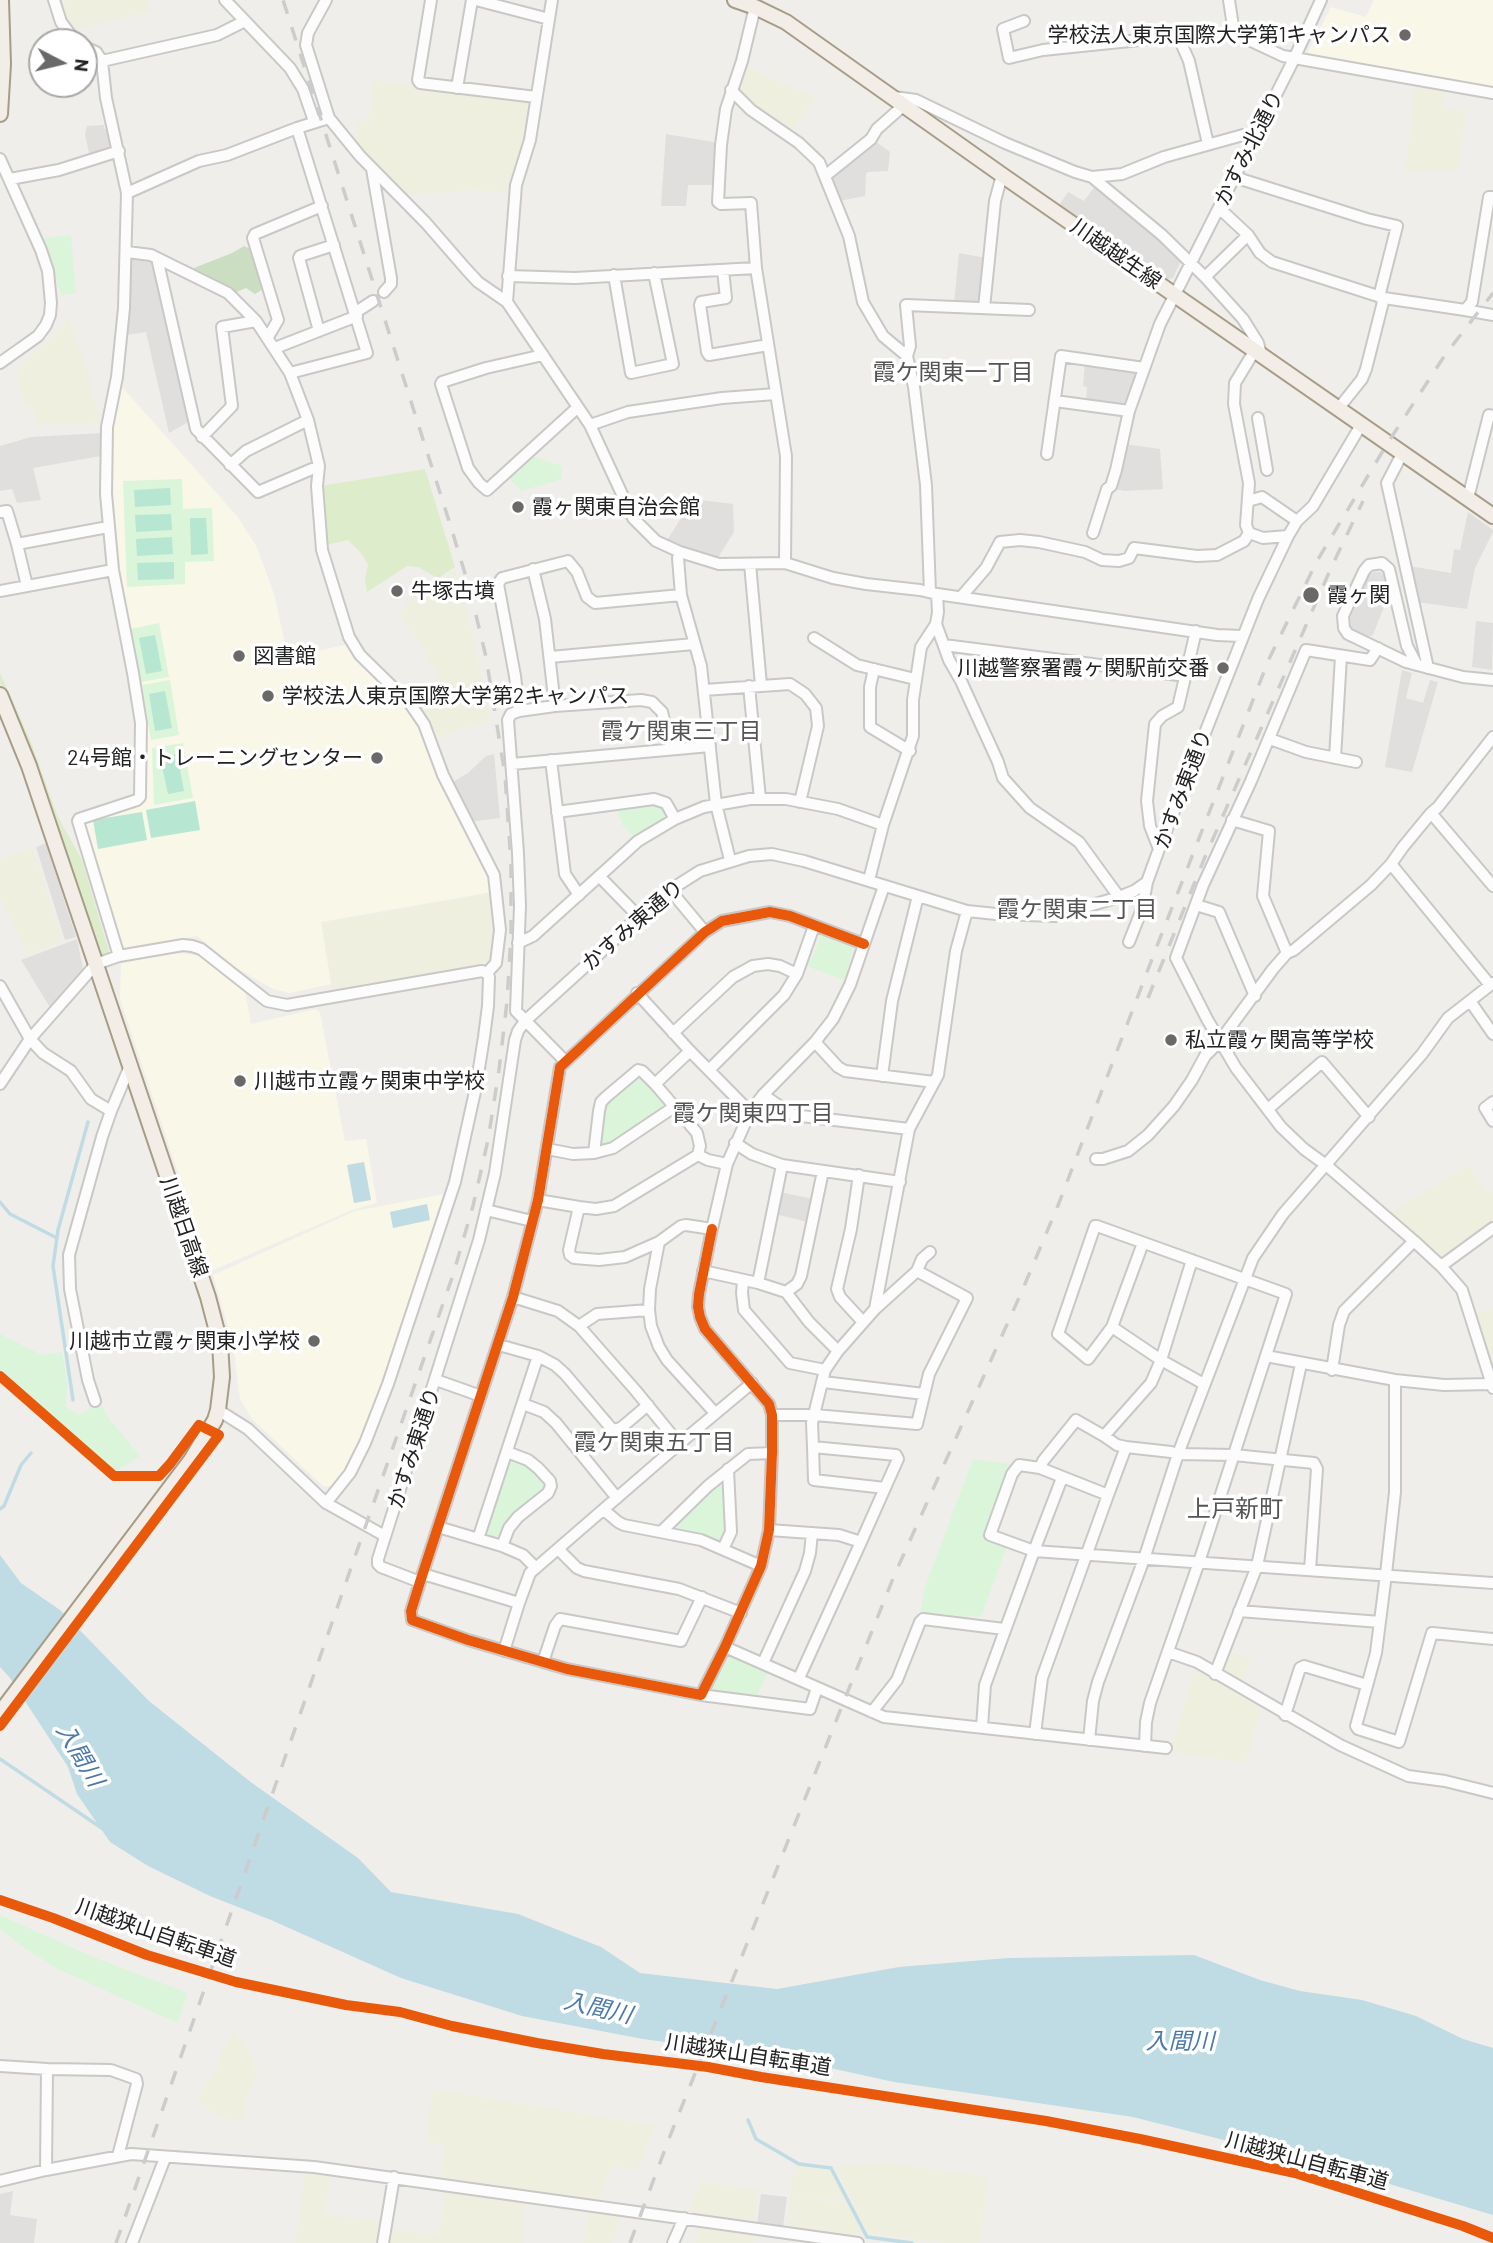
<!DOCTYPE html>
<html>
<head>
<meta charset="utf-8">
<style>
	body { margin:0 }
	#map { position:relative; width:1493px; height:2243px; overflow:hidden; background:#f0eeeb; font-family:Barlow,sans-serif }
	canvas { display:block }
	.north { position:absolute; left:28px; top:28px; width:70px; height:70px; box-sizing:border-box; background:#fff; border:2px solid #a7a7a7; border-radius:50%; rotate:97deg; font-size:19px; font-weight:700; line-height:28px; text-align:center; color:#222 }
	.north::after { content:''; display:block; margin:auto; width:24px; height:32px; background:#6a6968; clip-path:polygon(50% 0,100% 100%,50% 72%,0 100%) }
</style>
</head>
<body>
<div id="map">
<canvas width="1493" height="2243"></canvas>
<div class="north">N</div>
</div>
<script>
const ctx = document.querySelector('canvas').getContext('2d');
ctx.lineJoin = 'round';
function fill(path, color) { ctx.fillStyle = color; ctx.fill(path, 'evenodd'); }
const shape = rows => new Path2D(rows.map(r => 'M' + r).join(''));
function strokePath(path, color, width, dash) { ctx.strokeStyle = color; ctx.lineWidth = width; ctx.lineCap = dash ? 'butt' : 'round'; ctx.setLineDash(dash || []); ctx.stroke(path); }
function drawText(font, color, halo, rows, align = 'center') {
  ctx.font = font + ' Barlow,"Noto Sans JP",sans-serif'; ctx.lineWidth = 7; ctx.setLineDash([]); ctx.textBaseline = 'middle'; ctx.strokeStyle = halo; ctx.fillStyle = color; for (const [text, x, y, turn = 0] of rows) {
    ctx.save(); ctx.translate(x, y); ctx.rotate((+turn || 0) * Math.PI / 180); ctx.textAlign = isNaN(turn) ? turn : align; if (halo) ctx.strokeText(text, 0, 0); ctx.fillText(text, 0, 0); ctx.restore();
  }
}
const education = shape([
	[1374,0,1493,0,1493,87,1311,56,1308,52,1331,7,1366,17],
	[122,387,237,516,257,547,275,597,288,658,348,644,409,709,421,725,492,879,492,892,321,922,331,984,290,993,273,989,237,968,197,936,120,950,83,827,85,821,144,802,144,764,115,556,111,498,114,424],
	[179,953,201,956,245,991,251,1024,316,1009,320,1013,345,1141,366,1139,377,1203,352,1210,211,1271,120,999,121,963],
	[444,1194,431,1245,364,1430,344,1475,333,1487,323,1486,252,1419,240,1399,233,1344,213,1275,355,1211]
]);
const farmland = shape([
	[71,0,147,0,150,11,71,31,57,4],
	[745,64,764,75,815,97,789,134,734,90],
	[374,80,529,101,531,105,526,139,510,193,475,190,405,195,355,144,358,121,368,122],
	[1415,85,1445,89,1443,108,1466,111,1458,170,1405,171],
	[68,318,84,358,101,423,37,425,32,405,25,406,16,370,63,327],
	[455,569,473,635,490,720,432,739,425,716,413,702,416,697,436,682,438,675,419,641,398,615,406,603,425,587,444,578],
	[33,847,63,941,28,954,0,898,0,859],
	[492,893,495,918,492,962,333,991,322,923],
	[1468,1165,1488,1194,1493,1191,1493,1224,1440,1260,1388,1214],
	[1493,1310,1493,1377,1472,1313],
	[1229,1651,1251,1658,1240,1686,1220,1673],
	[1196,1666,1262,1705,1245,1763,1170,1752],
	[234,2031,252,2056,257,2078,243,2102,248,2109,239,2121,225,2119,196,2100,221,2061,218,2059],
	[433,2089,655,2125,638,2170,612,2166,598,2200,440,2177,444,2144,425,2141],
	[887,2162,988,2177,980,2243,941,2243,867,2232,835,2166],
	[794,2165,830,2170,846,2201,790,2194],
	[305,2173,330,2175,325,2214,379,2221,376,2243,295,2243],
	[701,2181,759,2190,754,2222,688,2212],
	[445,2189,527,2201,522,2243,385,2243,388,2229,439,2235],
	[790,2195,847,2203,864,2238,786,2228],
	[589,2209,622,2214,613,2243,584,2243],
	[699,2227,754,2234,753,2243,696,2243]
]);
const grass = shape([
	[425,469,455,567,438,578,418,567,407,566,367,592,365,579,368,565,362,554,348,540,325,545,321,486],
	[0,673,31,742,57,815,82,860,110,955,99,956,30,752,0,683]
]);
const forest = shape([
	[244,246,251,249,261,280,263,289,255,294,246,288,237,292,230,291,222,283,196,273,194,268,232,253]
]);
const park = shape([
	[71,235,76,293,61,295,43,238],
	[532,456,562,466,562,479,521,491,509,478],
	[182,479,183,509,212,508,214,561,185,562,185,584,127,587,123,481],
	[159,623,169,677,141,682,131,629],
	[170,680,179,735,151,740,142,685],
	[183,743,193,798,154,805,152,748],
	[653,804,661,805,667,815,665,819,637,839,623,826,616,807],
	[824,935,853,945,854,948,844,980,806,966,809,958,813,957,820,937],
	[639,1074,646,1080,646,1083,657,1096,660,1096,666,1103,664,1109,617,1138,617,1141,612,1145,602,1146,599,1141,599,1135,603,1133,605,1116,603,1114,603,1109,615,1093,619,1094,634,1082,633,1078],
	[0,1334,42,1355,62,1352,67,1380,66,1407,79,1415,100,1402,107,1416,140,1456,114,1472,0,1369],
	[973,1459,1011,1464,985,1538,1007,1546,981,1617,965,1615,964,1619,920,1614,925,1587],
	[512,1460,518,1461,536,1471,547,1486,502,1536,498,1540,491,1539,485,1530,507,1464],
	[720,1485,724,1488,726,1536,721,1541,680,1531,676,1525,677,1521,713,1489],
	[730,1655,769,1670,755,1699,714,1695,710,1691],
	[0,1915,93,1957,188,1993,177,2023,58,1969,26,1949,0,1929]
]);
const pitch = shape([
	[170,488,171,505,135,507,134,490],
	[171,514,172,530,136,532,135,515],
	[190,518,206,518,208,554,191,555],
	[172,537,173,554,137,556,136,539],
	[174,562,174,579,138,580,137,563],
	[155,635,162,671,146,674,139,638],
	[165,691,172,728,155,731,149,694],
	[177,754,184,791,168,794,160,757],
	[195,801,200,830,151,838,146,810],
	[142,812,147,840,98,849,93,820]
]);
const parking = shape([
	[104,125,104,129,109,128,112,138,112,152,90,158,85,134,87,126],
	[666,134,719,143,716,185,688,185,686,206,661,206],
	[875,141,890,152,888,171,868,172,866,174,865,196,839,201,830,182,831,175],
	[1095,186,1159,237,1182,259,1173,278,1164,280,1058,207,1068,192,1084,201],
	[959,253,986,258,982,302,978,305,954,303],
	[134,256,153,260,190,421,169,433,146,332,127,335,130,258],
	[1085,363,1137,370,1139,373,1127,408,1086,402,1087,387,1083,386],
	[101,433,101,456,33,468,41,500,17,503,12,489,0,491,0,446,31,437],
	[1124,444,1160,449,1163,489,1124,491,1112,488],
	[693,499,733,504,734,532,717,559,666,542],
	[1468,512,1493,530,1493,532,1475,568,1467,609,1417,602,1409,566,1451,573,1454,549,1460,550],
	[1374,572,1380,572,1385,576,1389,594,1373,635,1368,637,1352,629,1350,619,1368,576],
	[1476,621,1493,623,1492,670,1472,667],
	[1402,670,1412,673,1406,698,1423,703,1430,680,1438,682,1412,772,1385,767],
	[494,754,500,818,469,822,451,783,468,773,486,756],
	[46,843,76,937,65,940,36,847],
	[77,939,84,974,51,1009,21,960],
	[780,1192,813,1199,808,1222,775,1214],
	[13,2191,10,2215,37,2219,34,2243,0,2243,0,2194],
	[761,2194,787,2197,783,2227,757,2224]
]);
const water = shape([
	[364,1162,371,1200,354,1203,347,1165],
	[427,1204,430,1220,393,1228,390,1212],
	[0,1555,21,1583,60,1610,149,1701,252,1783,358,1858,391,1892,518,1914,601,1947,640,1973,777,1989,899,1967,1008,1958,1194,1955,1260,1980,1300,1991,1362,2000,1416,2016,1463,2039,1493,2048,1493,2215,1346,2171,1133,2117,894,2082,789,2059,643,2039,522,2016,401,1978,271,1920,210,1896,148,1866,110,1842,77,1794,68,1767,10,1678,0,1667]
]);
const pier = shape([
	[161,1492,171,1505,0,1731,0,1704]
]);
const stream = shape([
	[0,1202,10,1214,57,1238],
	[73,1400,53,1266,58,1230,88,1122],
	[0,1509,4,1506,21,1465,31,1453],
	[0,1759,103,1829],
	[748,2120,756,2139,799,2164,831,2168,867,2237,912,2243]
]);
const minor = shape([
	[54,0,61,22,76,42],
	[225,0,290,68,303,89,314,121],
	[326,0,308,33,306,45,329,118],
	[431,0,418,80,420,83,536,97],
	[476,0,549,19],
	[1229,0,1234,33,1283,56,1493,93],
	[1024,21,1003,29,1009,58,1043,50,1178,36,1189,61,1208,144],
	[84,47,96,52,102,61,106,98,127,193,124,308,117,377,107,427,106,494,113,570,133,673,141,723,140,797,137,800,79,819,78,821,119,956],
	[102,61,217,35,245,21],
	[457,88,472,0],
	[731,90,751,110,799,143,819,162,849,236,863,302,883,336,907,356],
	[894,97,916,100,1005,143,1075,172,1092,177,1162,235,1205,277,1243,319,1258,343,1261,354],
	[0,159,41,250,48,271,51,303,50,315,46,325,38,336,0,363],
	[372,169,391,278,391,284,384,292],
	[825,176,871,139,877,129,904,105],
	[1092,177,1122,174,1164,157,1243,135,1254,136],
	[1234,177,1367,219,1397,226,1379,297],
	[10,179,59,170,119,151],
	[127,193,199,161,227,155,297,128,329,118,360,156,426,223,466,269,478,282,507,302,590,425,633,518,656,541,680,552,719,564,785,563,833,578,866,584,920,590,937,594,1217,635,1242,636],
	[1219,208,1248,235],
	[127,252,151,255,228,293,256,321,290,373,308,420,319,466,317,486,322,550,349,637,360,655,411,705,424,724,443,775,494,875,500,930,496,963,487,973],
	[157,258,196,429,258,492,319,466],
	[756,268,786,456,785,563],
	[723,270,726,298,701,302,700,305,707,352,709,355,768,345],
	[614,275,631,373,673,364,654,273],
	[508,276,575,278,756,268,751,203,721,204,718,202,721,145,726,109,742,61,755,7],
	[1205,277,1248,235,1260,253,1272,262,1384,298,1465,310,1472,302,1489,197,1493,197],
	[507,302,516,185,530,140,552,0],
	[984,308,995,201,1002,175],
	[1465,310,1493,315],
	[356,312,373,301],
	[319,331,299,258,300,256,334,245],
	[268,337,278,320,253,238,255,234,322,206],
	[275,348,357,316],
	[1255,350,1235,383,1234,404,1249,483,1246,525,1249,533,1263,538,1288,536],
	[543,355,486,368,442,382,441,384,468,468,479,483,487,490,577,408],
	[290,373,367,353,297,128],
	[1055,401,1129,411],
	[1338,409,1362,379,1366,369,1384,298],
	[1258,418,1267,470],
	[590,425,628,412,722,398,776,394],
	[202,437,232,406,222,327,256,321],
	[1047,454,1061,356,1144,368],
	[1402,454,1387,483,1428,668],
	[230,465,246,451,308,420],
	[1468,498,1489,415,1493,416],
	[1248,501,1262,497,1297,521],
	[0,512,7,511,17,544,108,527],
	[1093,533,1107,489,1111,486,1116,470,1129,411,1160,324,1294,59,1321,0],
	[17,544,27,586],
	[680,552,678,558,681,595,701,666,716,804,730,860],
	[750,564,761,685],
	[533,569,545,619,555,706],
	[0,591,113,570],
	[930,592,926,485,914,387,907,356,910,346,906,305,1029,310],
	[937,594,938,612,936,624,949,660,961,681,998,762,1003,778,1030,808,1079,842,1119,897],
	[961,597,986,568,1000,542,1020,540,1039,542,1085,552,1102,560,1119,561,1129,558,1134,548,1197,556,1217,555,1244,541,1249,533],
	[814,638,857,665,915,679],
	[944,645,1186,676],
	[1378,648,1370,660,1306,650,1251,781,1203,885,1176,958,1207,1019,1236,1068,1281,1127,1304,1149,1326,1165,1414,1241,1441,1266,1462,1290,1493,1388],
	[550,657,694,644],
	[1417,665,1407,646,1389,569,1382,563,1369,565,1364,571,1343,616,1344,628,1348,634,1406,662,1463,677,1493,680],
	[874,669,870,687,870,727,910,751],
	[749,686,760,799],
	[704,690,790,684,805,694,816,708,818,726,800,802],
	[519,711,515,676,498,584,502,578,568,561,577,572,587,597,595,603,681,595],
	[1270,739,1306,752,1356,762],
	[1335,758,1341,656],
	[551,760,565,874,579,895],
	[512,764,710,746],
	[557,812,654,799,666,803,675,819],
	[1431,813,1493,886],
	[1232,820,1269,831,1263,896,1287,953],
	[1159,849,1150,826,1147,801,1155,724,1162,716,1178,707,1196,631],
	[1391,864,1403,847,1431,813,1438,807,1493,737],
	[599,876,638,916],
	[869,880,883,825,913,736,913,700,921,647,936,624],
	[670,890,705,932],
	[1196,905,1219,912,1255,996],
	[1129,942,1142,909,1147,882,1159,849,1258,599,1288,536,1297,521,1313,506,1361,425],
	[518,943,533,936,638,841,675,819,704,807,750,799,786,799,838,809,883,825],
	[0,986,30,1039,43,1053,71,1071,91,1099,111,1111],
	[1470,1001,1493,1034],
	[673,1033,733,977,753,966,768,964,780,966,797,974],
	[815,1042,838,1067,845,1071,934,1082],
	[690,1051,655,1084,697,1133,700,1146,698,1155,708,1160,727,1164],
	[565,1061,516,1011,520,906,518,853,508,720,511,714,519,711,555,706,641,700,652,702,662,712,669,741,679,749],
	[709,1070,784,995,797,974,814,926],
	[882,1076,892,1001,918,896],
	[0,1084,30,1039,96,964,119,956,183,945,192,946,201,949,267,1001,287,1005,482,971,487,973,489,977,488,1006,484,1037,476,1087,455,1182,388,1384,365,1443,350,1473,326,1503],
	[655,1084,642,1071,638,1070,606,1097,601,1102,599,1111,594,1153,613,1148,674,1107],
	[763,1095,793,1115,909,1129],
	[1493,1102,1485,1108,1493,1121],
	[1268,1109,1322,1062,1369,1117],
	[750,1112,763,1095,815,1042,833,1019,850,985,884,886],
	[735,1143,752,1154,782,1165,900,1182],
	[547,1149,573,1154,594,1153],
	[1096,1159,1103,1159,1128,1151,1148,1135,1174,1106,1192,1080,1205,1056,1220,1041,1273,969,1287,953,1294,950,1371,885,1391,864,1490,985],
	[859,1175,851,1229,837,1289,840,1297,863,1322],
	[538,1200,579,1207,569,1250,570,1255,574,1258,599,1260,625,1257,659,1242,681,1226,686,1225,712,1229,727,1164,750,1112,690,1051,637,993],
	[579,1207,596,1209,614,1206,698,1155],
	[486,1210,532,1221],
	[712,1229,699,1294,698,1307,700,1317,705,1329,769,1404,772,1415,772,1453,769,1530,761,1566,725,1647,701,1695,567,1669,468,1640,412,1620,411,1611,420,1582,513,1297,538,1200,560,1067,705,932,722,921,770,912,790,916,864,944],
	[659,1242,650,1289,649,1310,651,1326,659,1347,667,1360,715,1413],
	[1143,1243,1112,1327,1088,1359,1058,1334,1095,1226,1097,1226,1286,1294,1199,1562,1150,1703,1146,1722,1145,1746],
	[1441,1266,1493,1228],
	[703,1271,758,1283,786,1292,809,1322,838,1351],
	[743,1281,742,1293,744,1310,790,1363,825,1370],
	[758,1283,782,1165],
	[786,1292,797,1284,801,1276,823,1171],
	[875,1309,917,1271,922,1259,930,1252],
	[579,1326,597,1314,649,1310],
	[1112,1327,1161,1360,1204,1384],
	[499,1345,538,1356,555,1365,565,1374,611,1428,616,1430,622,1427,648,1405],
	[1266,1356,1395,1380,1444,1385,1492,1384],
	[1332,1370,1339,1325,1344,1311,1414,1241],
	[436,1380,481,1396],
	[1395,1380,1395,1492,1386,1574,1376,1653,1356,1726,1358,1729,1399,1742,1432,1633,1493,1639],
	[823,1382,924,1394],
	[95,1401,88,1380,70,1289,69,1255,102,1137,111,1111,130,1066],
	[523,1404,544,1412,556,1423,617,1498],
	[218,1410,248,1429,326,1503,385,1536],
	[772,1415,815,1415,917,1424,929,1374,967,1298,917,1271],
	[1104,1436,1117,1445,1126,1447,1108,1495,1040,1468,1043,1461,1076,1420,1104,1436,1151,1383,1161,1360,1192,1260],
	[679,1444,752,1383],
	[813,1447,812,1423,825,1370,838,1351,875,1309,909,1129,938,1075,956,951,967,911],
	[1126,1447,1171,1452,1178,1454,1234,1455,1314,1463,1317,1469,1310,1570],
	[1040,1468,1019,1465,1012,1474,990,1535,1034,1551,1062,1478],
	[604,1510,618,1522,624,1525,701,1540,761,1566],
	[438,1527,502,1546,523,1555,536,1568],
	[769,1530,839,1535,861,1542],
	[662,1531,708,1486,748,1454,772,1453],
	[478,1539,538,1356],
	[502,1546,509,1528,518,1517,548,1493,551,1486,550,1481,538,1468,528,1460,507,1452],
	[723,1549,731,1532,728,1469],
	[559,1550,577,1568,584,1571,679,1589,741,1613],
	[423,1574,519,1603,530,1573,679,1444,636,1391,579,1326,558,1311,513,1297],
	[420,1582,381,1567,378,1564,378,1559,479,1240,495,1173,515,1040,518,1031,525,1021,613,941,638,916,670,890,700,871,749,856,772,854,804,861,967,911,996,914,1055,916,1119,897,1134,891,1147,882],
	[1239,1611,1380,1622],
	[725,1647,884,1717,1166,1748],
	[504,1651,519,1603],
	[1168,1652,1197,1662,1340,1745,1408,1776,1445,1781,1493,1793],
	[543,1662,555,1626,560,1619,681,1641,702,1597],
	[763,1663,805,1571,810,1553,812,1533],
	[1215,1674,1257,1566,1301,1364],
	[799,1678,861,1542,885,1488,898,1459,896,1455,813,1447,814,1480,885,1488],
	[701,1695,810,1709,817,1688],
	[872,1712,897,1680,920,1622,923,1619,1004,1629],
	[1285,1715,1300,1668,1304,1666,1367,1685],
	[982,1727,985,1685,1034,1551,1493,1583],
	[1035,1734,1042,1678,1108,1495],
	[1089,1740,1093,1701,1098,1682,1144,1559,1178,1454,1253,1258,1283,1214,1422,1054,1448,1018,1493,983],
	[0,2066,47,2069,46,2170],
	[47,2069,111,2070,136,2079,137,2084,118,2156],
	[0,2181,46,2170,131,2154,314,2167,858,2243],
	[132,2243,165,2158],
	[383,2243,394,2177],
	[673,2243,684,2218]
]);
const major = shape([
	[735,0,755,7,786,22,1002,175,1493,516],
	[0,114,3,64,1,0],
	[0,695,29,766,208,1297,220,1343,222,1377,218,1410,215,1420,191,1460,0,1713]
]);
const rail = shape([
	[1148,998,1205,857,1331,568,1363,501],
	[116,2243,453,1275,473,1206,488,1140,499,1070,507,1002,511,936,511,864,505,775,486,657,470,590,450,524,283,0],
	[630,2243,670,2136,894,1576,1022,1291,1059,1203,1157,946,1269,659,1317,561,1387,444,1445,355,1493,293]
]);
const cycleway = shape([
	[712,1229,699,1294,698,1307,700,1317,705,1329,769,1404,772,1415,772,1453,769,1530,761,1566,725,1647,701,1695,567,1669,468,1640,412,1620,411,1611,420,1582,513,1297,538,1200,560,1067,705,932,722,921,770,912,790,916,864,944],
	[0,1376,114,1476,159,1476,170,1464,199,1425,219,1435,0,1726],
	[0,1900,53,1918,147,1955,236,1982,346,2005,400,2012,452,2026,537,2043,603,2054,708,2067,761,2077,1046,2121,1140,2139,1295,2173,1463,2226,1493,2238]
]);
const markers = [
	[1405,35,7,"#6a6968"],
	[518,507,7,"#6a6968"],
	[397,591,7,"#6a6968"],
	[1311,595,9,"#6a6968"],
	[239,656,7,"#6a6968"],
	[1223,668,7,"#6a6968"],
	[268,696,7,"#6a6968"],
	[377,758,7,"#6a6968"],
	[1171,1040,7,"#6a6968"],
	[240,1081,7,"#6a6968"],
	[314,1341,7,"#6a6968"]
];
const poiNames = [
	["学校法人東京国際大学第1キャンパス",1391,35,"right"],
	["霞ヶ関東自治会館",532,507],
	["牛塚古墳",411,591],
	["霞ヶ関",1327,595],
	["図書館",253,656],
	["川越警察署霞ヶ関駅前交番",1209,668,"right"],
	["学校法人東京国際大学第2キャンパス",282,696],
	["24号館・トレーニングセンター",363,758,"right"],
	["私立霞ヶ関高等学校",1185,1040],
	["川越市立霞ヶ関東中学校",254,1081],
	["川越市立霞ヶ関東小学校",300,1341,"right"]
];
const streetNames = [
	["かすみ北通り",1249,148,-63],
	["川越越生線",1116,254,35],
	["かすみ東通り",1183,789,-69],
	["かすみ東通り",633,925,-41],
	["川越日高線",184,1227,71],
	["かすみ東通り",414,1448,-72],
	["川越狭山自転車道",156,1933,19],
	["川越狭山自転車道",748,2055,9],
	["川越狭山自転車道",1307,2161,15]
];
const neighbourhoodNames = [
	["霞ケ関東一丁目",953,372],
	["霞ケ関東三丁目",681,731],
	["霞ケ関東二丁目",1077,909],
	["霞ケ関東四丁目",753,1113],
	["霞ケ関東五丁目",654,1442]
];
const waterNames = [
	["入間川",80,1755,59],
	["入間川",598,2008,13],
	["入間川",1180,2041]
];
const quarterNames = [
	["上戸新町",1235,1509]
];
fill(education, '#f8f7e8');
fill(farmland, '#efefdf');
fill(grass, '#ddeccb');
fill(forest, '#cbdec1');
fill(park, '#daf5da');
fill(pitch, '#b7e6d2');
fill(parking, '#e0dfde');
fill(water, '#bfdbe3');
fill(pier, '#dedddd');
strokePath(stream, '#bfdbe3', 3.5);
strokePath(minor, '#c9c8c7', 14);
strokePath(major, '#a79c86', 18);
strokePath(minor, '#fdfcfc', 10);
strokePath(major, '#f3ede7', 14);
strokePath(rail, '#ccc', 3.5, [14, 14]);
strokePath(cycleway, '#e8590c', 10);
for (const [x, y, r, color] of markers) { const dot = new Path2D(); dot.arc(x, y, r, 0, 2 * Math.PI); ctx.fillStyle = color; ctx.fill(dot); strokePath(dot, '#fff', 2.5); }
drawText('21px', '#222', '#fff', poiNames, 'left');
drawText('21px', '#222', '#fff', streetNames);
drawText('23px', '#555', '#fff', neighbourhoodNames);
drawText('italic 23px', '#4a7aab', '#fff', waterNames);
drawText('24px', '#555', '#fff', quarterNames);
</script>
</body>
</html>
